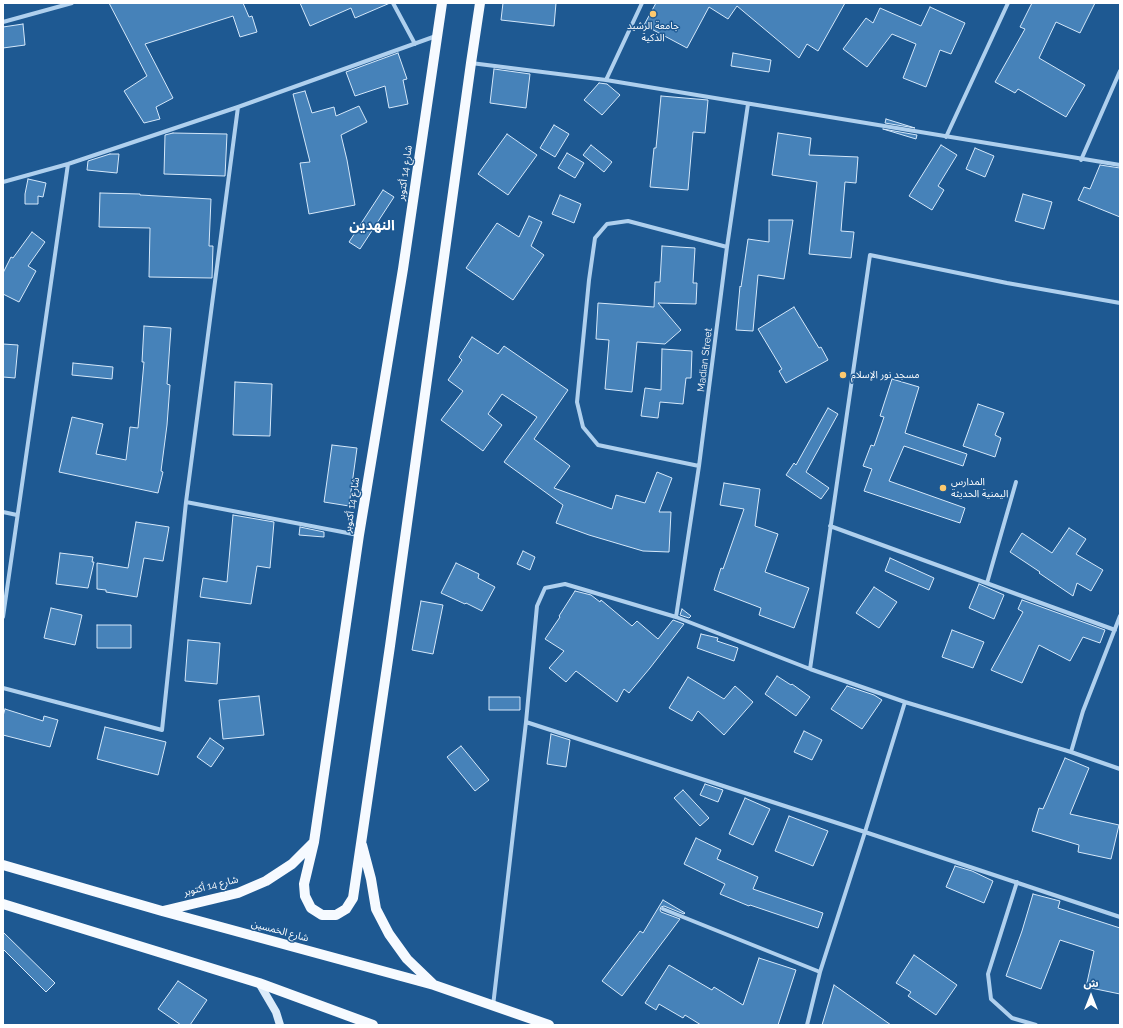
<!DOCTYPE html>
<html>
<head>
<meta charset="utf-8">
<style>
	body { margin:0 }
	#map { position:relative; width:1123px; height:1028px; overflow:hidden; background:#1e5992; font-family:Raleway,"Noto Sans Arabic",sans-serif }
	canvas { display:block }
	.frame { position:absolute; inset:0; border:4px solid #fff; pointer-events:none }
	.north { position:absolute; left:1071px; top:976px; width:40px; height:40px; -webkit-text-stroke:3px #1e5992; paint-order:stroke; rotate:0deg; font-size:11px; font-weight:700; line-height:16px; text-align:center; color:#fff }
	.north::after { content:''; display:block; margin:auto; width:14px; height:18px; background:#fff; clip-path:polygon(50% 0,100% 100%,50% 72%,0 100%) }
</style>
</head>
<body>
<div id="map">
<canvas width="1123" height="1028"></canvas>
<div class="frame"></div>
<div class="north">ش</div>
</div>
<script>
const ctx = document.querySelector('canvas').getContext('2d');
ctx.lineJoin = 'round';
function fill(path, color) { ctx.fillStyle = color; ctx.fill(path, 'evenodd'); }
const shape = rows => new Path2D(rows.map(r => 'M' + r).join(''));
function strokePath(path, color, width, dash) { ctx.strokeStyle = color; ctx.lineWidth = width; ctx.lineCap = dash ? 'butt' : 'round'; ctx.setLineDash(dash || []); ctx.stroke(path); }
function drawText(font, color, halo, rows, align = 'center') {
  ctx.font = font + ' Raleway,"Noto Sans Arabic",sans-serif'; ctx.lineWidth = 3; ctx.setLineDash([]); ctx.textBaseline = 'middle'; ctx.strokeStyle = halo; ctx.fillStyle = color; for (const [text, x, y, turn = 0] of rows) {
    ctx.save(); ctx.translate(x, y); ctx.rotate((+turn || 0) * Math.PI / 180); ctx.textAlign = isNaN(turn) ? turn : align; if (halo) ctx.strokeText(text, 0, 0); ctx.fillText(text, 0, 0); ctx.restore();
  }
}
const building = shape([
	[109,3,243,3,249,17,252,16,257,32,240,37,233,16,145,44,173,98,156,107,160,119,144,123,124,91,147,76,109,3],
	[300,3,390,3,355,18,351,8,310,26,300,3],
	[503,3,556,3,554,26,501,20,503,3],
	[656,3,845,3,818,51,807,44,799,58,737,6,728,19,709,7,687,48,644,25,656,3],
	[1032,3,1095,3,1080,33,1056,22,1039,58,1085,85,1066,117,1018,89,1015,93,995,82,1025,29,1020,27,1032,3],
	[930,7,965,23,951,54,940,50,926,87,903,78,916,44,892,34,867,67,843,49,866,18,873,23,880,8,921,26,930,7],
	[23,24,25,45,3,48,3,27,23,24],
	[398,53,407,79,403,80,408,104,389,108,385,86,355,96,346,72,398,53],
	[733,53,771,60,769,72,731,66,733,53],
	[494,69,530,74,526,108,490,103,494,69],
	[599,83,607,84,620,95,602,115,584,100,599,83],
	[305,91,312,113,334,107,336,116,359,106,367,122,341,135,347,160,355,205,309,214,300,163,310,162,293,94,305,91],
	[661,96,708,100,705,133,693,132,688,190,650,187,654,148,656,148,661,96],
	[886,119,915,128,885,123,886,119],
	[554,125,569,134,555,157,540,148,554,125],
	[883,129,917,135,916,139,883,129],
	[173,133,227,134,225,176,164,174,165,135,173,133],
	[778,133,811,138,809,155,858,157,856,183,845,182,841,231,854,232,851,258,809,254,817,182,772,175,778,133],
	[507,134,537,155,508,195,478,174,507,134],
	[591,145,612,162,604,172,583,155,591,145],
	[941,145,957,155,938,186,944,190,932,210,909,196,941,145],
	[975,148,994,156,985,177,966,169,975,148],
	[567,153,584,163,575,178,558,168,567,153],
	[110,154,119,154,117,173,87,170,88,161,110,154],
	[1100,165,1120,168,1120,217,1078,200,1084,187,1090,189,1100,165],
	[28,179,46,183,43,197,38,196,38,204,25,204,25,194,28,179],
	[383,190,394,197,360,249,349,242,383,190],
	[100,193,140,194,140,195,211,199,209,246,213,246,212,278,149,277,150,228,99,227,100,193],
	[1023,194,1052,202,1044,229,1015,221,1023,194],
	[560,195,581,204,574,223,552,214,560,195],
	[529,216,542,222,531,246,544,255,513,300,466,268,497,223,519,237,529,216],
	[769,220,793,220,784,279,758,275,753,331,736,330,740,286,741,287,748,239,769,242,769,220],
	[32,232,45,242,28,266,36,271,19,302,3,294,3,273,11,257,13,258,32,232],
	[662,246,695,248,693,283,697,283,696,304,658,303,681,330,665,344,637,342,632,392,605,389,609,340,596,339,598,303,654,307,655,282,660,282,662,246],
	[794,307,819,348,821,347,828,360,786,383,779,371,782,369,758,329,794,307],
	[144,326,171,328,167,384,170,385,167,425,161,471,163,472,158,493,59,472,72,417,103,424,96,454,126,460,130,427,138,428,144,362,142,362,144,326],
	[472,337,498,354,504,346,568,390,534,439,570,466,554,488,612,509,616,495,645,503,657,472,672,478,659,512,671,512,669,552,643,551,589,535,556,523,563,505,504,462,537,417,502,394,488,414,502,425,483,451,441,420,463,391,448,380,462,360,459,357,472,337],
	[3,344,18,345,15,378,3,377,3,344],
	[662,349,692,351,691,378,686,378,683,404,660,402,658,418,641,416,645,388,661,390,662,349],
	[73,363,113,367,112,379,72,375,73,363],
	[892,379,919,387,905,433,967,454,963,466,904,446,889,481,965,508,960,523,864,491,872,469,863,466,871,445,874,446,884,417,880,416,892,379],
	[235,382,272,384,270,436,233,435,235,382],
	[978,404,1004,413,995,435,1001,438,995,457,963,446,978,404],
	[828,408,838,414,806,472,829,488,821,499,786,475,794,463,796,465,828,408],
	[332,445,357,448,349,506,324,502,332,445],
	[724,483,760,489,755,526,778,534,765,572,809,588,794,628,759,615,761,608,714,590,721,568,723,569,744,509,720,505,724,483],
	[233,515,274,522,270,568,257,566,251,604,200,597,203,578,227,582,233,515],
	[136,522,169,527,163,561,144,558,137,597,106,592,106,590,97,589,97,563,128,568,136,522],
	[300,527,324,532,324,537,299,535,300,527],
	[1069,528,1086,539,1076,554,1103,570,1091,591,1077,583,1073,596,1039,573,1040,572,1010,552,1022,533,1052,553,1069,528],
	[523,551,535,557,530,570,517,564,523,551],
	[60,553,93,557,92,562,94,562,88,588,56,584,60,553],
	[890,558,934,578,929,590,885,571,890,558],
	[456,563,479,574,478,578,495,587,482,611,466,603,465,604,441,593,456,563],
	[979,584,1004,595,994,619,969,608,979,584],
	[874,587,897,602,879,628,856,613,874,587],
	[575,591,591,595,600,602,601,600,632,626,637,621,658,639,673,620,684,624,650,668,629,693,624,689,617,702,576,671,566,682,549,668,564,651,545,639,560,617,559,616,575,591],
	[1022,600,1105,630,1100,643,1083,637,1070,661,1039,645,1022,683,991,670,1023,612,1018,609,1022,600],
	[421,601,443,605,433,654,412,650,421,601],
	[51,608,82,615,75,645,44,638,51,608],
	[682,609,691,616,689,618,680,615,682,609],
	[97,625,131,625,131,648,97,648,97,625],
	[952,630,984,642,973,668,942,657,952,630],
	[701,634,718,638,717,641,738,648,734,661,697,648,701,634],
	[188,640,220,643,217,684,185,681,188,640],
	[777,676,791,685,792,684,810,697,796,716,765,694,777,676],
	[688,677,724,699,735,686,753,702,724,735,698,711,692,721,669,708,688,677],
	[847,686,874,695,882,700,862,729,831,709,847,686],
	[259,696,264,735,223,739,219,700,259,696],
	[489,697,520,697,520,710,489,710,489,697],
	[5,709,43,721,44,716,58,720,50,747,3,735,3,716,5,709],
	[105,727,166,742,158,775,97,759,105,727],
	[804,731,822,740,812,760,794,752,804,731],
	[551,734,570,740,566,767,547,764,551,734],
	[210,738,224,748,211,767,197,757,210,738],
	[461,746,489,780,475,791,447,757,461,746],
	[1065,758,1089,768,1070,814,1119,825,1111,859,1078,852,1079,845,1032,831,1039,808,1043,809,1065,758],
	[705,784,723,790,718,802,700,795,705,784],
	[683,790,709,818,700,826,674,798,683,790],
	[745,798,770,809,753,845,729,834,745,798],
	[789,816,828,831,813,866,775,851,789,816],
	[696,838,721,850,717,859,758,877,753,889,823,913,818,928,750,905,749,906,720,894,725,884,684,864,696,838],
	[955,866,972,871,993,881,984,903,946,887,955,866],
	[1033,894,1060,901,1058,908,1120,928,1120,994,1086,987,1094,951,1060,940,1041,989,1006,976,1022,931,1033,894],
	[663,900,685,913,684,914,664,906,661,907,660,910,661,912,680,919,622,996,602,981,640,931,643,933,663,900],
	[3,932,55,983,46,992,3,949,3,932],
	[914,955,957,985,936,1015,908,996,911,992,896,983,914,955],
	[759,958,796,970,778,1025,701,1025,685,1015,683,1018,659,1004,656,1010,645,1003,669,965,712,990,714,987,743,1005,759,958],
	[178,981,207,1000,190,1025,181,1025,158,1009,178,981],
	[834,985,891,1025,822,1025,834,985]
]);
const minor = shape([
	[393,3,415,44],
	[3,22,72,3],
	[471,63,606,80,1120,165],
	[606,80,642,3],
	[946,137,1008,3],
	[1081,160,1120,71],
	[3,182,68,164,238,107,436,36],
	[699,466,598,445,583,427,577,402,589,280,595,238,607,224,628,221,727,247],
	[186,502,358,535],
	[3,512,17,515],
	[830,526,1115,630],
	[987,583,1016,482],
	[3,617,68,164],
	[676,617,699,466,727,247,748,104],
	[810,669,870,255,1007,283,1120,303],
	[3,688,162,730,186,502,238,107],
	[526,722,865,832,1120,917],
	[1071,752,1083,711,1120,616],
	[1017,882,988,974,991,999,1012,1018,1036,1025],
	[663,909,820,972],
	[493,1006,526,722,537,606,545,588,565,584,676,617,810,669,905,702,1071,752,1120,769],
	[807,1025,820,972,865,832,905,702]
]);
const secondary = shape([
	[259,983,276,1012,280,1025]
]);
const primary = shape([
	[442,3,403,269,359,535,314,842,304,884,305,896,311,908,322,915,336,915,346,909,353,898,390,646,471,63,480,3],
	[362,845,371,879,376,909,389,934,407,959,433,984],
	[3,865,162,911,434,985,549,1025],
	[3,904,259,983,373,1025],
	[163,911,238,893,266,881,292,864,314,842]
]);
const markers = [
	[653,14,4,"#fdc96e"],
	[843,375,4,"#fdc96e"],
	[943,488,4,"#fdc96e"]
];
const poiNames = [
	["جامعة الرشيد",653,26,"center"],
	["الذكية",653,38,"center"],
	["مسجد نور الإسلام",851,375],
	["المدارس",951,482],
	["اليمنية الحديثة",951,494]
];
const streetNames = [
	["شارع 14 أكتوبر",405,173,-82],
	["Madian Street",705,360,-83],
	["شارع 14 أكتوبر",352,505,-81],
	["شارع 14 أكتوبر",211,886,-14],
	["شارع الخمسين",280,931,15]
];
const districtNames = [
	["النهدين",372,226]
];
fill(building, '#4682b9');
strokePath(building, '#d5e8fa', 1);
strokePath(minor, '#afd0ee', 4);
strokePath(secondary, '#dbebfa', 8);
strokePath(primary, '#f6faff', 10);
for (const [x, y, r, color] of markers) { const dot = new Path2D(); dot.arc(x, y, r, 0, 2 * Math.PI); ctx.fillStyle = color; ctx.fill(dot); strokePath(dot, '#1e5992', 1.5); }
drawText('10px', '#fff', '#1e5992', poiNames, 'left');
drawText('10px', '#fff', '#1e5992', streetNames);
drawText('bold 14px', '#fff', '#1e5992', districtNames);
</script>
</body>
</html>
